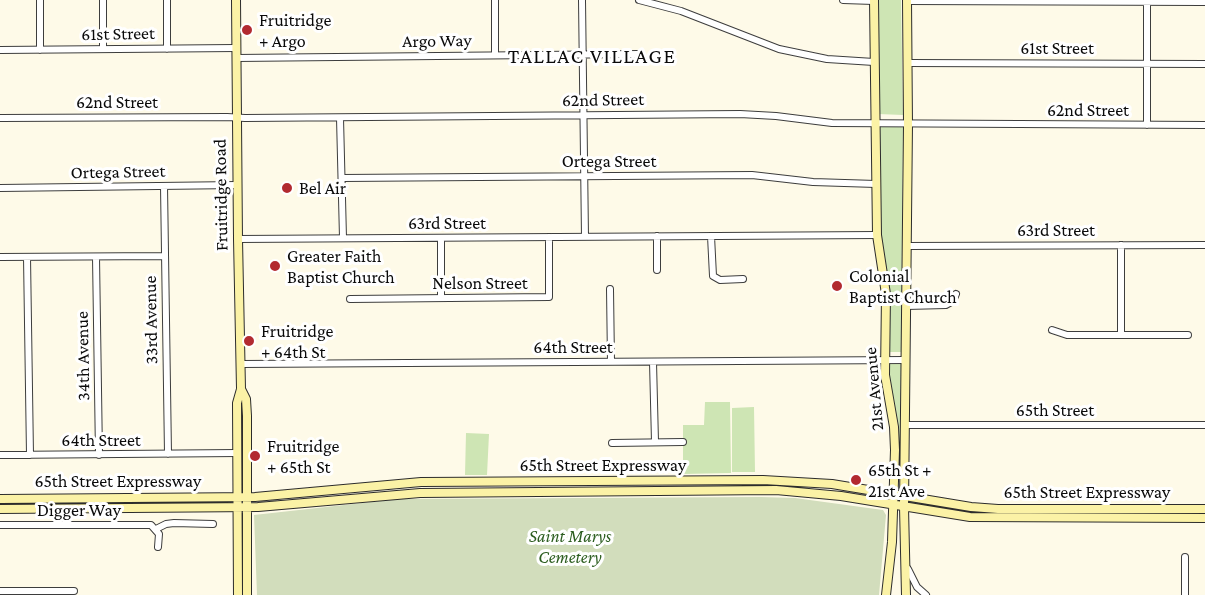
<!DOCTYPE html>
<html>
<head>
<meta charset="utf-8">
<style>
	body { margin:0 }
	canvas { display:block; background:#fefae8 }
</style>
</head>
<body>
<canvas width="1205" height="595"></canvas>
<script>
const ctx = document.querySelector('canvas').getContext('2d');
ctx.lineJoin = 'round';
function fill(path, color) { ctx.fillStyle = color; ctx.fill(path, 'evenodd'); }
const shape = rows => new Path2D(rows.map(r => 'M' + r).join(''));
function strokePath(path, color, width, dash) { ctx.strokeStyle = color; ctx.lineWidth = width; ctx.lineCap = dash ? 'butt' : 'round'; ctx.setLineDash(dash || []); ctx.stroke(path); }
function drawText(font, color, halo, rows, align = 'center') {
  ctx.font = font + ' "Crimson Pro",serif'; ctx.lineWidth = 6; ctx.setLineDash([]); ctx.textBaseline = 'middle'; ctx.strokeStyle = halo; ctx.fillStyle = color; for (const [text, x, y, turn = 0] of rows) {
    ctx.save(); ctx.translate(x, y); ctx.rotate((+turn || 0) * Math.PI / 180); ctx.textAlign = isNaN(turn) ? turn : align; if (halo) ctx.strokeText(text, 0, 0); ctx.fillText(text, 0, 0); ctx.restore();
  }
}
const green = shape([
	[876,0,901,0,903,115,878,114],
	[877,127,903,127,901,352,888,352,879,235],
	[888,364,901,364,900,468,890,390],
	[705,402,730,402,731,473,683,474,683,425,704,425],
	[754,407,755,472,732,472,732,408],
	[466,433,489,434,487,475,465,475]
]);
const cemetery = shape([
	[761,497,795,498,883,510,886,515,879,595,257,595,254,515,398,499]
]);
const street = shape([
	[40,0,40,50],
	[103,0,103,49],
	[167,0,167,49],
	[495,0,495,55],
	[582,0,585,237],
	[639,0,681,11,779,49,827,59,874,62],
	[843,0,874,1],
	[907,1,1205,2],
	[0,50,236,48],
	[236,58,639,54],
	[908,63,1205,64],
	[0,118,227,117,245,118,740,114,776,116,832,123,1205,125],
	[340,118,343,238],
	[1147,125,1147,1],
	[342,178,752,175,813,182,876,184],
	[164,186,168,454],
	[0,188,237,185],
	[657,236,657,270],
	[711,236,713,276,720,280,743,279],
	[441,238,441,298],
	[238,239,877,235],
	[1121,245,1121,335],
	[906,246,1205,245],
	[0,257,165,256],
	[27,257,30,455],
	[96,257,99,455],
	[610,289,611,362],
	[350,299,549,297,549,237],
	[906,306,946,305,953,301,956,294],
	[1052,330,1067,335,1188,335],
	[653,362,655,442],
	[241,364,906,360],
	[906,425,1205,425],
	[612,443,683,442],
	[0,455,238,453],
	[0,525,151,525,159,534,158,547],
	[156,529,166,524,174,523,213,524],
	[1185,557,1185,595],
	[908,569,917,587,926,595],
	[0,591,74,591]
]);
const secondary = shape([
	[236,0,238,239,241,389,237,403,238,595],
	[874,0,877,235,886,294,885,375,894,427,895,450,892,542,886,595],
	[241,389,246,399,247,416,247,595],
	[0,499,255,497,421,482,763,480,832,484,971,507,998,509,1205,509],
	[0,509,258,507,420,493,776,490,841,496,970,517,1205,518],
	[906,595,904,507,908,124,907,0]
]);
const markers = [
	[247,30,6,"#b22a30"],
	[287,188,6,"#b22a30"],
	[275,266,6,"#b22a30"],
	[837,286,6,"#b22a30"],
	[249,341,6,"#b22a30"],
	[255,456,6,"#b22a30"],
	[856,480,6,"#b22a30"]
];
const poiNames = [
	["Fruitridge",259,20],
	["+ Argo",259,41],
	["Bel Air",299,188],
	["Greater Faith",287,256],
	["Baptist Church",287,277],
	["Colonial",849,276],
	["Baptist Church",849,297],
	["Fruitridge",261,331],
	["+ 64th St",261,352],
	["Fruitridge",267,446],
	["+ 65th St",267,467],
	["65th St +",868,470],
	["21st Ave",868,491]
];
const streetNames = [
	["61st Street",118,34,-1],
	["Argo Way",437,41,-1],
	["61st Street",1057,48],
	["62nd Street",603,100,-1],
	["62nd Street",117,102],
	["62nd Street",1088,110],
	["Ortega Street",609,161],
	["Ortega Street",118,172,-1],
	["Fruitridge Road",221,195,-91],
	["63rd Street",447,223],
	["63rd Street",1056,230],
	["Nelson Street",480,283],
	["33rd Avenue",151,320,-91],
	["64th Street",573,347],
	["34th Avenue",83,356,-91],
	["21st Avenue",874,389,-95],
	["65th Street",1055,410],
	["64th Street",101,440],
	["65th Street Expressway",603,465],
	["65th Street Expressway",118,481],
	["65th Street Expressway",1087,492],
	["Digger Way",79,510]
];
const parkNames = [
	["Saint Marys",570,536],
	["Cemetery",570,557]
];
const quarterNames = [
	["TALLAC VILLAGE",592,57]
];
fill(green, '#cee5b4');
fill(cemetery, '#d2ddbc');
strokePath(street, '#3d3d3d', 8);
strokePath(secondary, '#2c2c2c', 10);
strokePath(street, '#fff', 6);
strokePath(secondary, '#fbf2a6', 8);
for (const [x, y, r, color] of markers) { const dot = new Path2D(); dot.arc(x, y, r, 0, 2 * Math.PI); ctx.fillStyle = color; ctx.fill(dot); strokePath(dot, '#fff', 2); }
drawText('18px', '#0a0a0a', '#fff', poiNames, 'left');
drawText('18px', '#0a0a0a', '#fff', streetNames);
drawText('italic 18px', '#2c5d1f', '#fff', parkNames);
ctx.letterSpacing = '1.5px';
drawText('21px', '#0a0a0a', '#fff', quarterNames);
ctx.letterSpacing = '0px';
</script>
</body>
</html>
